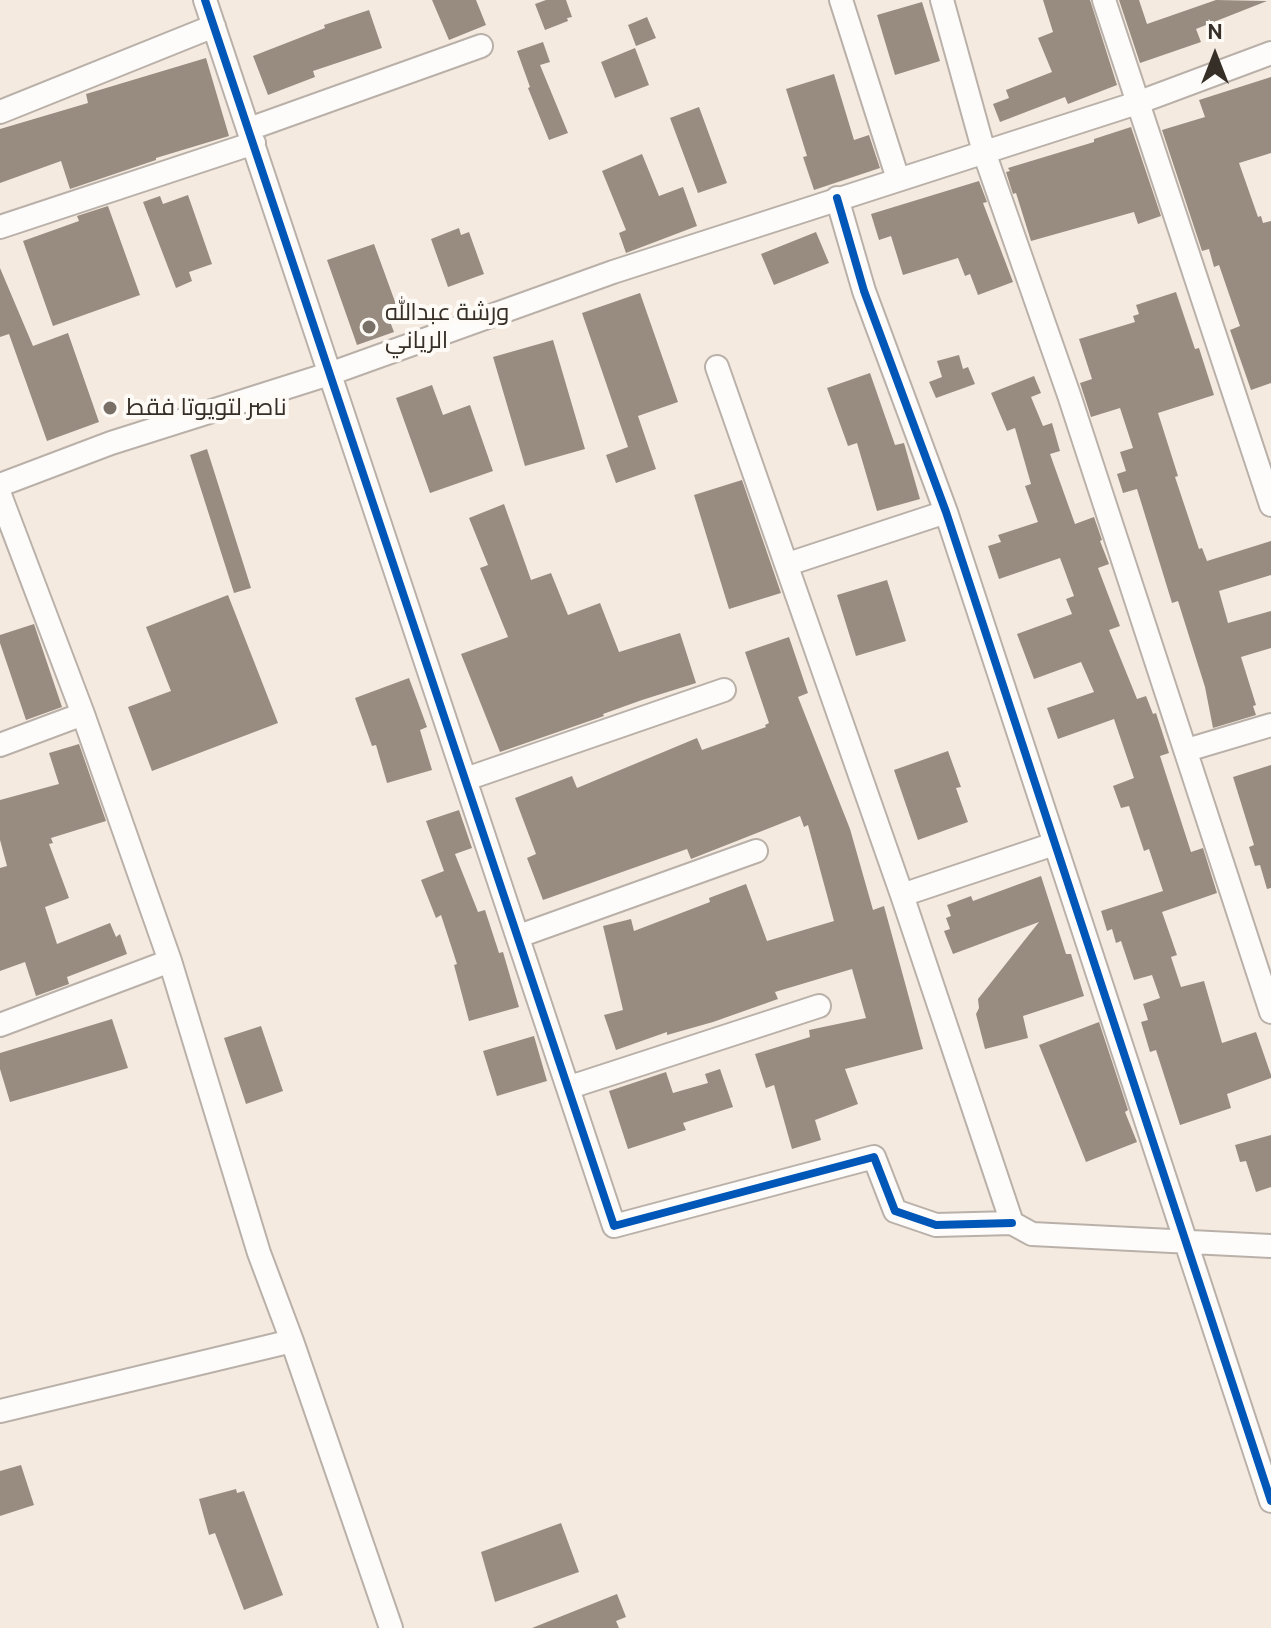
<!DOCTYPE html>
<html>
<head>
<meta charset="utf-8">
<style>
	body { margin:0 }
	#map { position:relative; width:1271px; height:1628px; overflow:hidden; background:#f5eae0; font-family:Cabin,sans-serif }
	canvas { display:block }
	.north { position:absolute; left:1175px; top:16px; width:80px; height:80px; -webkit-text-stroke:6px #fefaf6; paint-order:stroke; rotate:0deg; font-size:22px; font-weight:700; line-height:32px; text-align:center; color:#362f27 }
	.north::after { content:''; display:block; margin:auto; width:28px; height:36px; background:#362f27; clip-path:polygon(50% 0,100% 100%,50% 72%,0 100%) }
</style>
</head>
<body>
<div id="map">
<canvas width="1271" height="1628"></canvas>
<div class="north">N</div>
</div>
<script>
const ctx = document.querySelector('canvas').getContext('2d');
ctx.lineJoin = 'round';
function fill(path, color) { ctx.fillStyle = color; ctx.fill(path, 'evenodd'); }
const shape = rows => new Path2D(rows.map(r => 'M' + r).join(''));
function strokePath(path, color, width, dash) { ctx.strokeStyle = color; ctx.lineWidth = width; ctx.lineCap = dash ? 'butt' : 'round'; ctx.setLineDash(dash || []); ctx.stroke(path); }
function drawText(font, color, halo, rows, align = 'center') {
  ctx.font = font + ' Cabin,Cairo,sans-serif'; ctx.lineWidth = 8; ctx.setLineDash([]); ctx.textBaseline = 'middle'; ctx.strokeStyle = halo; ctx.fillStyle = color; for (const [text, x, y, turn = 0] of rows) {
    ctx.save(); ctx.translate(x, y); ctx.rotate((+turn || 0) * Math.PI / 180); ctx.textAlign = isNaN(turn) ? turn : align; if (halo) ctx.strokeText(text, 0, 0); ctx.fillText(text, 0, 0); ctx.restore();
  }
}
const building = shape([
	[432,0,476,0,486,25,449,40],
	[546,0,566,0,572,17,567,18,568,21,545,30,535,4],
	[1043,0,1090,0,1117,85,1068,104,1065,97,1000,122,993,104,1009,98,1006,90,1052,72,1038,38,1053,32],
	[1119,0,1139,0,1147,24,1216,0,1267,1,1196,29,1201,42,1140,63],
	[922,2,940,61,895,75,877,15],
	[369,10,382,48,313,71,315,77,268,95,253,56,325,28,324,25],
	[647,17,656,38,636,46,628,25],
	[543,42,550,62,540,65,568,133,549,140,528,88,530,87,517,51],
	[635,48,649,85,615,98,601,62],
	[206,58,229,136,156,158,156,160,70,189,61,161,0,183,0,129,88,103,86,94],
	[834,74,854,140,869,135,880,168,814,190,803,157,807,156,786,89],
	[1271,77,1271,153,1239,163,1258,217,1261,216,1263,223,1271,221,1271,383,1251,390,1230,330,1240,326,1219,265,1214,267,1209,249,1202,251,1162,130,1205,117,1199,100],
	[699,107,727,183,698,193,670,118],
	[1131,127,1161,216,1138,224,1134,212,1031,241,1016,193,1013,194,1006,172,1010,171,1008,168,1094,142,1094,139],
	[642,154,659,196,683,187,697,226,626,253,619,233,626,230,602,171],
	[979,181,987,202,983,203,1013,282,978,295,970,274,965,276,958,258,903,275,891,236,879,240,871,214],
	[188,195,212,264,189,272,192,281,176,288,143,202,160,196,163,204],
	[108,206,140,295,53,326,23,241,79,221,77,216],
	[459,228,461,235,469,232,484,274,448,287,431,239],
	[816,232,829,263,774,285,761,254],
	[374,244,398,310,387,314,394,332,357,345,327,260],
	[0,268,33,346,68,333,99,422,47,441,9,334,0,337],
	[1176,292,1195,349,1199,348,1214,395,1158,413,1178,476,1175,477,1199,549,1202,548,1207,561,1271,541,1271,575,1219,591,1228,623,1271,611,1271,648,1241,657,1256,705,1253,706,1256,715,1213,728,1205,687,1178,601,1172,603,1137,489,1123,493,1117,474,1126,471,1120,452,1133,448,1120,408,1091,417,1080,383,1092,379,1079,339,1135,322,1133,316,1139,314,1136,305],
	[640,293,678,402,638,416,656,469,616,483,606,455,628,447,582,313],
	[553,340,585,449,525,466,493,357],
	[959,355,963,369,968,367,975,384,936,398,929,382,942,377,937,361],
	[870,373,895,445,904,443,920,499,877,511,857,443,848,446,827,388],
	[1034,376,1041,393,1031,397,1043,426,1052,423,1060,451,1050,454,1075,524,1094,517,1102,540,1100,541,1109,564,1098,568,1120,626,1109,630,1137,699,1146,696,1153,714,1156,713,1169,753,1160,756,1191,852,1203,848,1217,893,1162,912,1177,955,1171,957,1181,987,1204,981,1222,1043,1256,1032,1271,1075,1271,1078,1227,1094,1231,1108,1180,1125,1156,1050,1150,1052,1141,1022,1148,1020,1143,1004,1160,998,1152,975,1134,980,1121,941,1116,943,1112,929,1107,931,1101,911,1163,891,1149,849,1144,851,1129,806,1121,808,1113,786,1134,778,1114,719,1058,739,1047,708,1094,692,1081,662,1034,679,1017,634,1072,614,1066,599,1074,596,1060,558,999,579,988,546,1001,542,998,535,1038,522,1025,486,1031,484,1015,428,1007,431,991,393],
	[432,385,443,415,470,405,493,471,430,493,396,398],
	[207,449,251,588,234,593,190,455],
	[742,480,781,593,729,609,694,495],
	[504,504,531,580,551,573,568,615,600,603,619,652,680,633,696,683,642,700,603,714,604,716,500,752,461,654,508,637,480,568,488,565,469,518],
	[887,580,906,641,856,656,837,595],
	[228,595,278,723,152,771,128,707,171,691,146,627],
	[34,624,62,707,26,720,0,643,0,635],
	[789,637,808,693,798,697,850,829,873,910,884,906,923,1049,845,1069,858,1104,815,1120,821,1140,792,1149,774,1085,766,1088,755,1054,810,1037,809,1030,866,1018,852,969,775,992,778,999,713,1022,667,1035,667,1032,616,1050,604,1015,623,1010,603,926,631,919,634,931,710,902,709,898,746,884,767,941,834,921,808,825,804,827,800,816,691,859,687,849,543,900,527,858,536,854,515,798,572,776,577,788,697,738,702,750,766,727,765,725,769,723,745,652],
	[409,678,427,727,420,730,432,770,387,783,376,745,372,746,355,698],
	[79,744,106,821,51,838,53,843,49,844,69,898,45,907,57,944,110,923,116,937,120,934,127,954,67,977,69,984,36,996,25,962,0,971,0,868,7,866,0,840,0,800,59,784,49,753],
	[948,751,961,787,956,788,968,822,918,840,894,770],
	[1271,765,1271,888,1267,889,1260,865,1255,866,1249,847,1254,845,1233,777],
	[459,810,472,848,455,854,478,912,485,910,499,953,503,952,519,1007,469,1021,454,965,457,964,441,915,436,918,421,880,444,871,426,821],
	[1041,876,1066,954,1071,954,1084,996,1023,1016,1028,1038,985,1049,976,1014,979,1008,978,999,1039,922,953,954,944,931,950,929,946,918,951,916,947,905,971,896,973,901],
	[112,1019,128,1068,10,1102,0,1069,0,1053],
	[1099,1022,1128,1110,1125,1112,1137,1142,1086,1162,1039,1045],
	[261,1026,283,1091,246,1104,224,1038],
	[534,1036,547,1081,497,1096,483,1051],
	[720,1069,733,1107,683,1123,686,1130,628,1149,609,1091,666,1072,673,1093,708,1083,705,1074],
	[1271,1135,1271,1187,1256,1192,1246,1161,1240,1162,1235,1145],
	[21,1465,34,1505,0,1516,0,1471],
	[236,1489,237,1493,244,1491,283,1595,244,1610,215,1533,209,1535,199,1499],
	[561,1523,579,1572,495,1602,481,1552],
	[617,1594,626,1617,616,1621,619,1628,532,1628]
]);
const minor = shape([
	[205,0,614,1226,874,1157,895,1211,936,1225,1012,1223],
	[841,0,898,179],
	[942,0,984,152,1069,395,1271,1012],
	[1104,0,1271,505],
	[0,112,214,26],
	[249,129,481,46],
	[837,198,864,291,946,512,1271,1501],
	[0,227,254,143],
	[717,367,902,895,1012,1223,1032,1234,1271,1246],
	[0,485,111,443,332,373,613,272,1137,103,1271,53],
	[0,495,83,714,170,961,259,1253,292,1341,391,1628],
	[788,564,946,512],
	[0,745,83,714],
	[1187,750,1271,725],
	[466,779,724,690],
	[902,895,1054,844],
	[519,936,756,851],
	[0,1025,170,961],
	[570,1087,819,1006],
	[0,1411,292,1341]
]);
const cycleway = shape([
	[205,0,614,1226,874,1157,895,1211,936,1225,1012,1223],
	[837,198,864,291,946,512,1271,1501]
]);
const markers = [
	[369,327,8,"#797068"],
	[110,408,8,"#797068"]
];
const poiNames = [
	["ورشة عبدالله",385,313],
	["الرياني",385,341],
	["ناصر لتويوتا فقط",126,408]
];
fill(building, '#988c80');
strokePath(minor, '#b9b1a9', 26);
strokePath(minor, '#fefcfa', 22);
strokePath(cycleway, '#0057b8', 8);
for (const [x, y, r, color] of markers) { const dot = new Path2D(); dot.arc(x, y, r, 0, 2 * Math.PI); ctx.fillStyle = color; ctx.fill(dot); strokePath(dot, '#fefaf6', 3); }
drawText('24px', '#362f27', '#fefaf6', poiNames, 'left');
</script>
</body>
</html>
